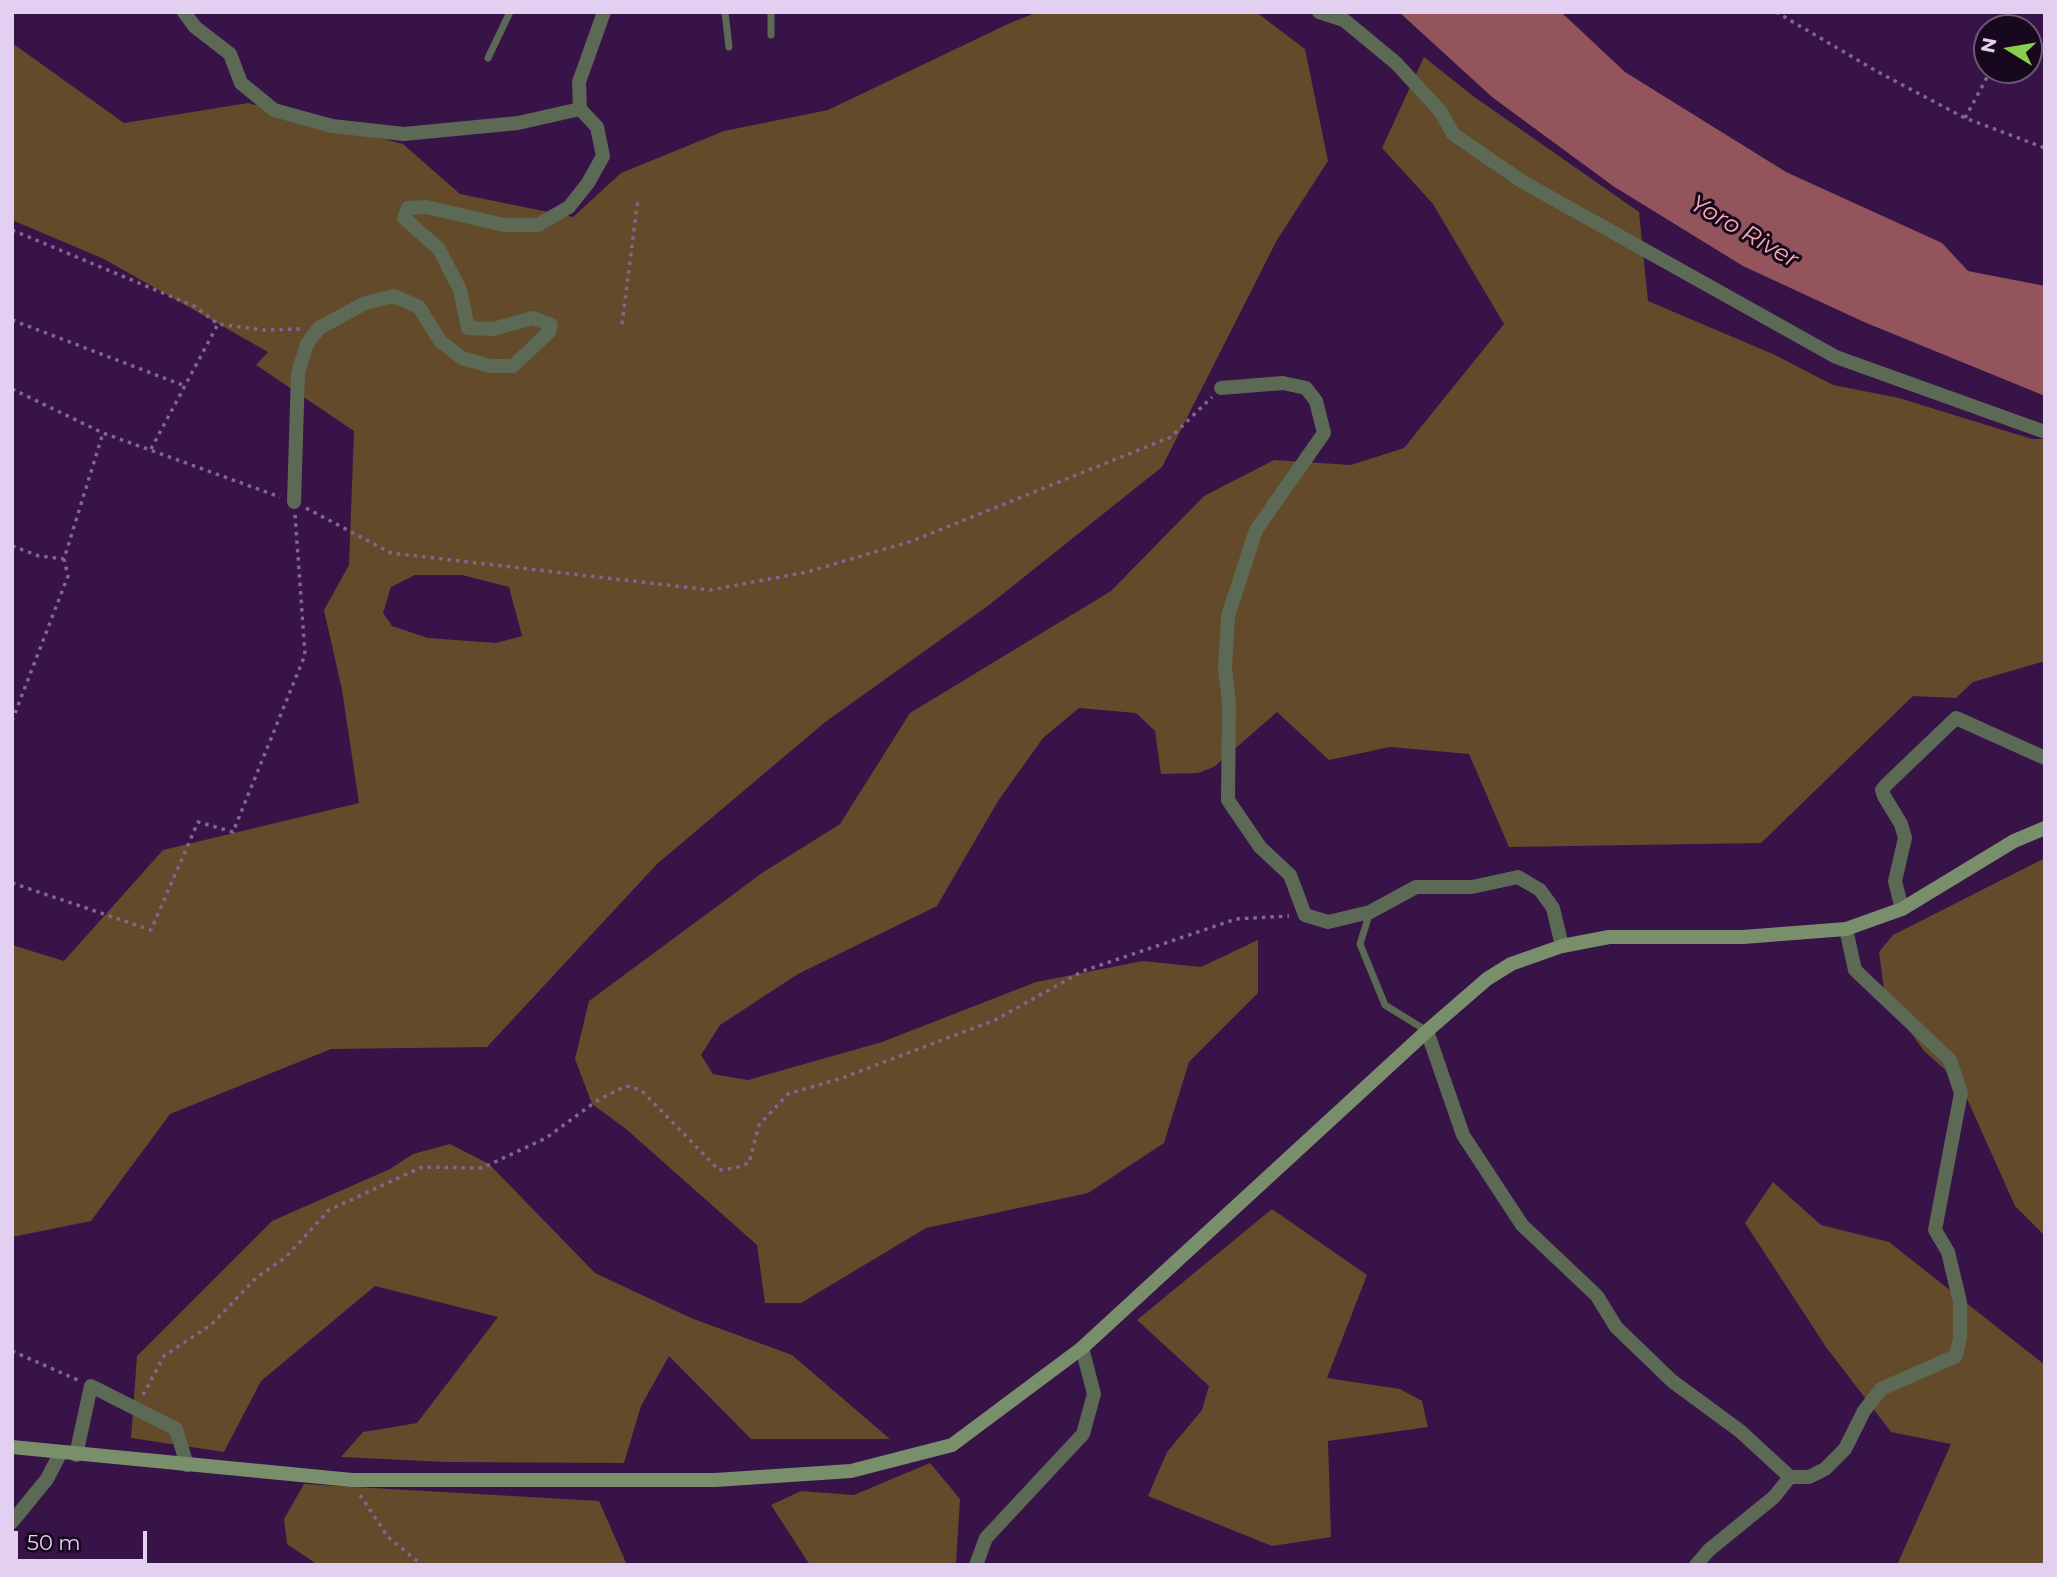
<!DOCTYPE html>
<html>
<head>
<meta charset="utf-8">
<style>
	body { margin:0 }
	#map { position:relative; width:2057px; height:1577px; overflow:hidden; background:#371347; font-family:Montserrat,sans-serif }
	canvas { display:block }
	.frame { position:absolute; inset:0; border:14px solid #e3cfef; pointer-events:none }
	.north { position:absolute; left:1973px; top:14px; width:70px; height:70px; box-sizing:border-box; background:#17081e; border:2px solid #695872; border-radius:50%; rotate:281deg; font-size:19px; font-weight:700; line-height:28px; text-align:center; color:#e3cfef }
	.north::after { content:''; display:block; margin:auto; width:24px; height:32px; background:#85cf4c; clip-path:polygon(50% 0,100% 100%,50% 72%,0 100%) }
	.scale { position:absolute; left:14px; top:1531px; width:133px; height:32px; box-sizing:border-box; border:4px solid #e3cfef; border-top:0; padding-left:9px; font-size:21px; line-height:24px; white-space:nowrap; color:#e3cfef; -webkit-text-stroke:5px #17081e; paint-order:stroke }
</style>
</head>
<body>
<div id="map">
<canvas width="2057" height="1577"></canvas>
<div class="frame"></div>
<div class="north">N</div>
<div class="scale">50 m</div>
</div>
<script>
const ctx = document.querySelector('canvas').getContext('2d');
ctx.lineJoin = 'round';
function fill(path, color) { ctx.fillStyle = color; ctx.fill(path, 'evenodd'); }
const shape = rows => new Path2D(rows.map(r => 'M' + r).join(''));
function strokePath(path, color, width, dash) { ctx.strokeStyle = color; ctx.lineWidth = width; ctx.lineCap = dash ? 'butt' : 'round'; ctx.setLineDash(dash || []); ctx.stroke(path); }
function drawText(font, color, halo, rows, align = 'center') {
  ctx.font = font + ' Montserrat,sans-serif'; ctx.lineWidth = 6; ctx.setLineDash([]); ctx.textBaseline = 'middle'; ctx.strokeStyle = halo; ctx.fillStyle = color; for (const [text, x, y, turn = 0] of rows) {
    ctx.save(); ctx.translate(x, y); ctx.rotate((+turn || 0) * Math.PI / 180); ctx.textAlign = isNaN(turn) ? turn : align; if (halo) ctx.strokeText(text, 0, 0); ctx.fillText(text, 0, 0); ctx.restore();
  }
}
const green = shape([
	[1038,12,1256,12,1305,49,1328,161,1277,240,1162,467,989,605,824,723,657,864,487,1047,331,1049,170,1114,91,1221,12,1237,12,945,64,961,163,850,359,803,342,690,324,610,349,565,354,431,256,365,268,352,104,259,12,220,12,43,124,123,248,103,403,144,460,194,573,217,621,173,724,131,828,110,1010,23],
	[415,575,462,575,509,587,522,636,496,643,428,638,392,626,383,613,391,587],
	[1424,57,1473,96,1639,212,1648,301,1775,355,1833,385,1899,398,2032,439,2045,439,2045,661,1973,682,1956,698,1913,696,1761,843,1509,847,1469,754,1390,747,1329,760,1277,712,1214,767,1198,773,1161,774,1155,731,1136,713,1079,708,1043,738,998,801,937,906,798,974,720,1025,701,1055,713,1074,748,1080,882,1042,1036,982,1143,961,1201,967,1258,940,1258,993,1189,1062,1164,1143,1088,1193,926,1228,801,1303,765,1303,757,1245,626,1129,592,1104,575,1059,589,1001,762,873,840,824,910,713,1111,591,1204,496,1274,460,1351,465,1404,448,1504,324,1433,204,1382,148],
	[2045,858,2045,1236,2015,1206,1960,1083,1924,1051,1885,997,1879,952,1893,935],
	[450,1144,489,1164,595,1273,691,1318,792,1355,890,1439,751,1439,669,1356,641,1406,624,1463,446,1462,341,1457,363,1432,417,1423,498,1317,375,1286,261,1381,224,1452,131,1438,137,1356,272,1221,390,1169,413,1154],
	[1773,1182,1821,1225,1889,1242,2045,1365,2045,1565,1897,1565,1951,1444,1891,1432,1826,1347,1745,1223],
	[1272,1209,1367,1275,1327,1378,1400,1389,1422,1401,1428,1427,1328,1441,1331,1537,1272,1546,1148,1496,1167,1452,1202,1410,1209,1386,1137,1320],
	[930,1463,960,1499,956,1565,810,1565,771,1505,801,1491,854,1495],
	[304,1484,599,1501,627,1565,318,1565,287,1544,284,1519]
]);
const water = shape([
	[1399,12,1561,12,1625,72,1786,172,1942,243,1968,271,2045,286,2045,396,1864,322,1743,266,1613,186,1492,97]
]);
const path = shape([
	[1776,12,1878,72,1965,118,2045,148],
	[2015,28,2023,12],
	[1965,118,1991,70],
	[12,230,194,306,218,324,264,330,300,329],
	[12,320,185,386],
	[622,324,638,199],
	[12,389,103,433,280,497],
	[151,449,218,324],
	[306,508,391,553,710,590,807,572,912,541,1171,437,1212,397],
	[12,546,39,556,64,559],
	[12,721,68,576,64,559,103,433],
	[12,883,151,930,198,822,233,832,305,655,295,514],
	[12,1351,80,1381],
	[143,1395,164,1356,212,1324,257,1277,286,1257,329,1210,422,1167,482,1168,546,1138,598,1100,626,1086,641,1090,719,1170,735,1168,749,1163,759,1125,788,1094,842,1078,995,1020,1083,971,1236,919,1289,916],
	[360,1495,388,1537,422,1565]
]);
const lane = shape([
	[725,12,729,47],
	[771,12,771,35],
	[488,58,510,12],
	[1370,912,1360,944,1385,1005,1427,1031]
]);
const street = shape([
	[184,12,195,27,230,54,241,83,274,110,332,126,404,134,518,123,580,109],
	[1319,12,1344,20,1396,63,1441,112,1453,134,1523,182,1836,357,2045,432],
	[1221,388,1283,383,1306,388,1316,401,1324,433,1256,530,1228,616,1225,668,1229,703,1228,800,1260,847,1290,875,1305,915,1328,922,1370,912,1416,887,1472,887,1518,877,1540,890,1553,908,1562,946],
	[294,502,298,373,307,344,319,328,365,303,394,296,419,307,440,341,462,358,490,366,513,366,549,332,551,325,533,318,493,329,468,328,460,290,439,249,404,218,408,208,426,207,504,225,538,225,569,207,588,183,603,156,597,127,580,109,579,82,604,12],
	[1902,909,1895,881,1905,838,1901,824,1884,796,1882,790,1887,784,1956,718,2045,758],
	[1427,1031,1463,1135,1522,1225,1597,1296,1616,1327,1672,1381,1740,1431,1790,1477,1809,1477,1825,1469,1845,1449,1864,1411,1881,1389,1956,1356,1960,1338,1960,1302,1948,1252,1935,1230,1961,1093,1950,1060,1855,970,1846,929],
	[76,1455,91,1386,176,1429,187,1465],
	[12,1522,47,1479,60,1454],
	[976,1565,986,1538,1083,1434,1094,1394,1082,1348],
	[1696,1565,1709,1550,1774,1497,1790,1477]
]);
const secondary = shape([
	[12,1447,352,1480,715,1480,851,1471,952,1445,1082,1348,1427,1031,1487,979,1511,964,1562,946,1609,937,1743,937,1846,929,1902,909,2014,841,2045,828]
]);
const waterNames = [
	["Yoro River",1744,232,30]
];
fill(green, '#624a2b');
fill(water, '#93555b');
strokePath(path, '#826590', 3.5, [3.5, 5]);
strokePath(lane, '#5c6954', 7);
strokePath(street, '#5c6954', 14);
strokePath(secondary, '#798f6c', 14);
drawText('italic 24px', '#f6aab0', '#17081e', waterNames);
</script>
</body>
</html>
